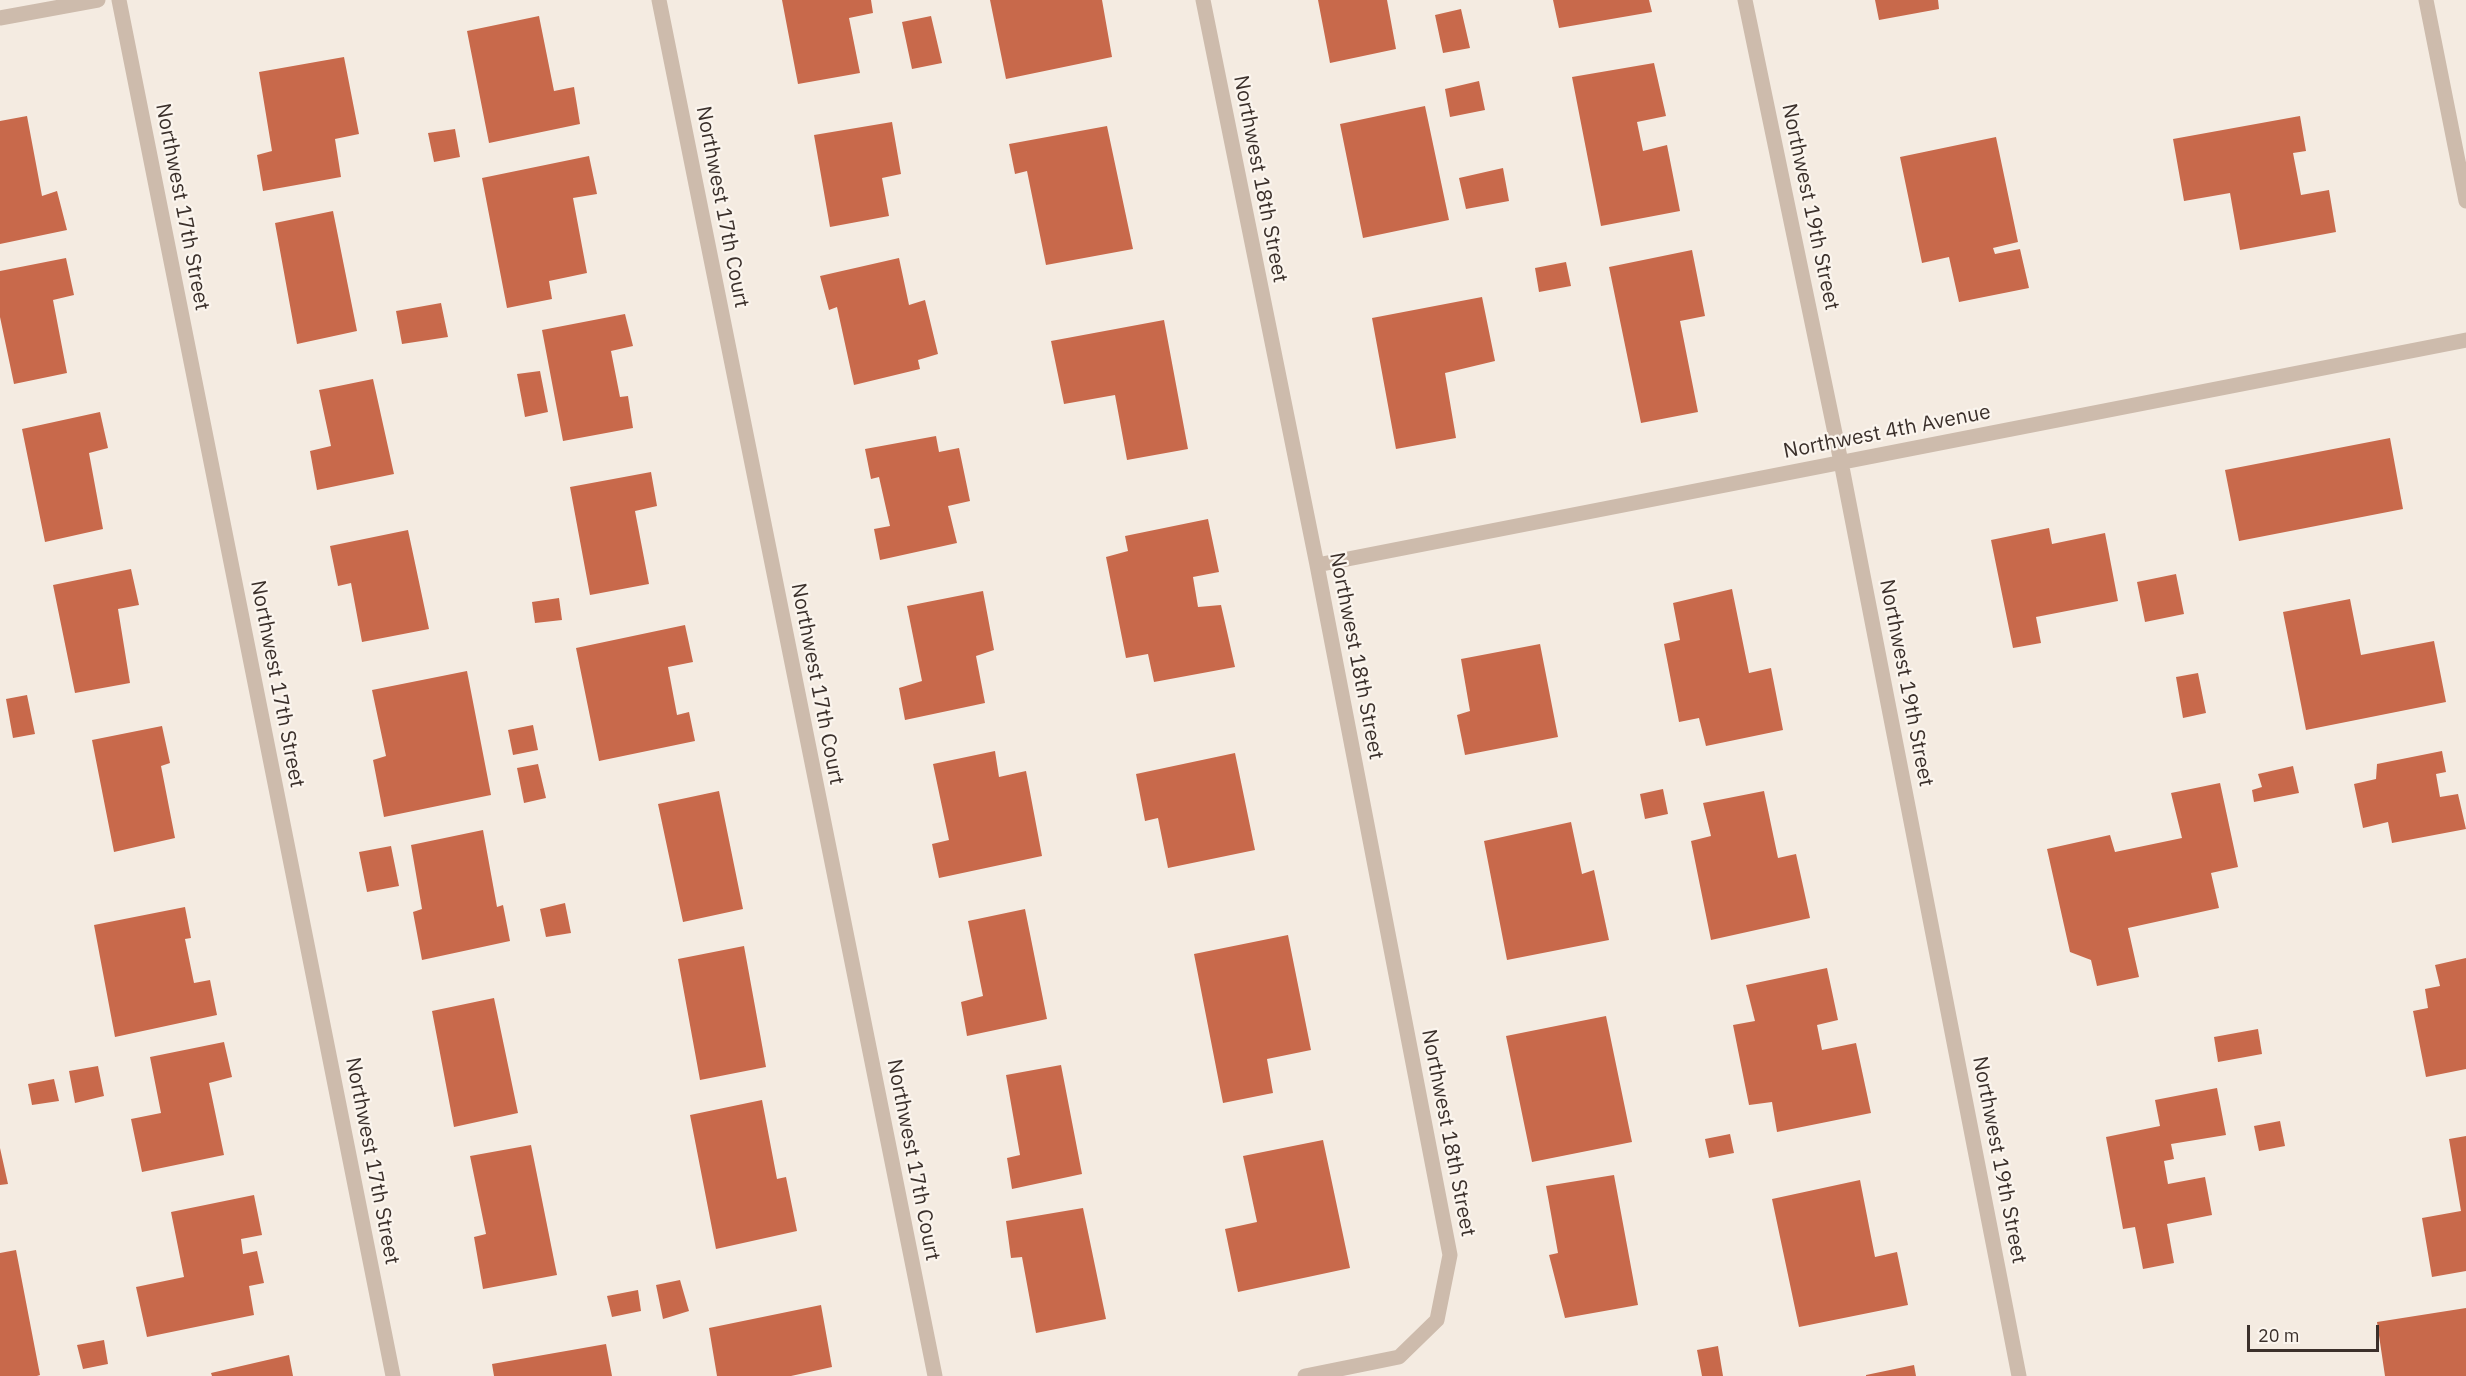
<!DOCTYPE html>
<html>
<head>
<meta charset="utf-8">
<style>
	body { margin:0 }
	#map { position:relative; width:2466px; height:1376px; overflow:hidden; background:#f4ebe1; font-family:"IBM Plex Sans",sans-serif }
	canvas { display:block }
	.scale { position:absolute; left:2247px; top:1325px; width:132px; height:27px; box-sizing:border-box; border:3px solid #3b302b; border-top:0; padding-left:8px; font-size:18px; line-height:21px; white-space:nowrap; color:#3b302b; -webkit-text-stroke:4px #fbf5ee; paint-order:stroke }
</style>
</head>
<body>
<div id="map">
<canvas width="2466" height="1376"></canvas>
<div class="scale">20 m</div>
</div>
<script>
const ctx = document.querySelector('canvas').getContext('2d');
ctx.lineJoin = 'round';
function fill(path, color) { ctx.fillStyle = color; ctx.fill(path, 'evenodd'); }
const shape = rows => new Path2D(rows.map(r => 'M' + r).join(''));
function strokePath(path, color, width, dash) { ctx.strokeStyle = color; ctx.lineWidth = width; ctx.lineCap = dash ? 'butt' : 'round'; ctx.setLineDash(dash || []); ctx.stroke(path); }
function drawText(font, color, halo, rows, align = 'center') {
  ctx.font = font + ' "IBM Plex Sans",sans-serif'; ctx.lineWidth = 4.5; ctx.setLineDash([]); ctx.textBaseline = 'middle'; ctx.strokeStyle = halo; ctx.fillStyle = color; for (const [text, x, y, turn = 0] of rows) {
    ctx.save(); ctx.translate(x, y); ctx.rotate((+turn || 0) * Math.PI / 180); ctx.textAlign = isNaN(turn) ? turn : align; if (halo) ctx.strokeText(text, 0, 0); ctx.fillText(text, 0, 0); ctx.restore();
  }
}
const building = shape([
	[782,0,871,0,873,13,849,18,860,73,798,84],
	[990,0,1102,0,1112,57,1006,79],
	[1318,0,1387,0,1396,49,1330,63],
	[1553,0,1649,0,1652,12,1559,28],
	[1875,0,1938,0,1939,9,1879,20],
	[1461,9,1470,48,1443,53,1435,15],
	[539,16,554,91,574,87,580,124,489,143,467,31],
	[931,16,942,63,912,69,902,22],
	[344,57,359,134,335,139,341,177,263,191,257,155,272,151,259,72],
	[1654,63,1666,116,1637,122,1643,151,1667,145,1680,211,1601,226,1572,77],
	[1479,81,1485,110,1450,117,1445,89],
	[1425,106,1449,220,1363,238,1340,124],
	[27,116,42,196,57,191,67,230,0,244,0,121],
	[2300,116,2306,151,2293,153,2301,195,2329,190,2336,232,2240,250,2230,193,2184,201,2173,139],
	[892,122,901,174,882,178,889,216,830,227,814,135],
	[1107,126,1133,249,1046,265,1027,171,1015,174,1009,144],
	[455,129,460,157,434,162,428,133],
	[1996,137,2018,242,1993,248,1995,254,2020,249,2029,288,1959,302,1949,257,1922,263,1900,157],
	[589,156,597,194,573,198,587,273,549,281,552,299,507,308,482,178],
	[1503,168,1509,201,1466,209,1459,178],
	[333,211,357,331,297,344,275,223],
	[1692,250,1705,316,1680,321,1698,412,1641,423,1609,267],
	[66,258,74,295,53,300,67,373,14,384,0,317,0,271],
	[899,258,909,305,925,300,938,354,918,360,920,369,854,385,837,307,829,310,820,276],
	[1566,262,1571,286,1539,292,1535,268],
	[1482,297,1495,361,1445,373,1456,438,1396,449,1372,318],
	[441,303,448,337,402,344,396,311],
	[625,314,633,346,611,351,620,397,628,396,633,428,563,441,542,330],
	[1164,320,1188,449,1127,460,1115,395,1064,404,1051,341],
	[540,371,548,412,525,417,517,374],
	[373,379,394,474,317,490,310,451,331,446,319,390],
	[100,412,108,448,89,453,103,529,45,542,22,429],
	[936,436,939,452,959,448,970,501,948,506,957,543,880,560,874,529,890,526,879,477,871,479,865,449],
	[2390,438,2403,509,2239,541,2225,470],
	[651,472,657,506,635,511,649,584,590,595,570,487],
	[1208,519,1219,572,1193,577,1198,607,1221,605,1235,667,1154,682,1148,654,1126,658,1106,557,1128,551,1125,536],
	[2049,528,2052,544,2105,533,2118,601,2036,617,2041,643,2013,648,1991,540],
	[408,530,429,629,362,642,351,583,338,586,330,546],
	[131,569,139,605,118,609,130,683,75,693,53,585],
	[2176,574,2184,614,2145,622,2137,582],
	[1732,589,1749,673,1771,668,1783,730,1706,746,1699,718,1679,722,1664,644,1680,640,1673,603],
	[983,591,994,650,976,656,985,703,905,720,899,688,922,681,907,606],
	[559,598,562,620,535,623,532,602],
	[2350,599,2361,655,2434,641,2446,702,2306,730,2283,612],
	[685,625,693,662,668,667,677,715,689,712,695,741,599,761,576,648],
	[1540,644,1558,737,1465,755,1457,715,1470,711,1461,659],
	[467,671,491,795,384,817,373,760,386,756,372,690],
	[2198,673,2206,713,2183,718,2176,677],
	[27,695,35,734,13,738,6,699],
	[533,725,538,750,513,755,508,730],
	[162,726,170,763,161,766,175,838,114,852,92,740],
	[995,751,999,777,1026,771,1042,856,939,878,932,844,949,840,933,764],
	[2442,751,2446,772,2436,774,2440,797,2458,794,2466,829,2392,843,2388,822,2363,828,2354,784,2376,779,2377,764],
	[1235,753,1255,850,1168,868,1158,818,1145,821,1136,774],
	[538,764,546,798,524,803,517,768],
	[2293,766,2299,793,2254,802,2252,790,2262,787,2258,774],
	[2220,783,2238,867,2211,873,2219,908,2128,928,2139,977,2097,986,2091,960,2070,952,2047,849,2110,835,2115,852,2182,838,2171,793],
	[1663,789,1668,814,1645,819,1640,794],
	[719,791,743,909,683,922,658,804],
	[1764,791,1778,858,1796,854,1810,918,1711,940,1691,841,1711,836,1703,803],
	[1571,822,1582,874,1594,870,1609,940,1507,960,1484,841],
	[483,830,497,907,503,905,510,941,422,960,413,912,422,909,411,845],
	[391,846,399,886,367,892,359,852],
	[565,903,571,933,546,937,540,909],
	[185,907,191,938,185,939,194,983,210,980,217,1015,115,1037,94,925],
	[1025,909,1047,1019,967,1036,961,1002,983,996,968,921],
	[1288,935,1311,1050,1267,1059,1273,1093,1223,1103,1194,954],
	[744,946,766,1067,700,1080,678,959],
	[2466,958,2466,1069,2426,1077,2413,1011,2428,1008,2425,989,2440,986,2435,965],
	[1827,968,1838,1020,1817,1025,1822,1050,1856,1043,1871,1113,1777,1132,1772,1102,1749,1105,1733,1025,1755,1021,1746,985],
	[494,998,518,1113,454,1127,432,1011],
	[1606,1016,1632,1142,1532,1162,1506,1036],
	[2258,1029,2262,1054,2218,1062,2214,1037],
	[224,1042,232,1077,209,1083,224,1155,142,1172,131,1119,161,1113,150,1057],
	[1061,1065,1082,1174,1012,1189,1007,1158,1020,1155,1006,1075],
	[98,1066,104,1096,75,1103,69,1071],
	[54,1079,59,1101,32,1105,28,1084],
	[2217,1088,2226,1135,2171,1144,2174,1159,2164,1161,2168,1184,2205,1177,2212,1215,2167,1224,2174,1263,2143,1269,2135,1227,2123,1229,2106,1137,2160,1126,2155,1100],
	[762,1100,777,1179,786,1177,797,1231,716,1249,690,1115],
	[2280,1121,2285,1146,2259,1151,2254,1126],
	[1730,1134,1734,1153,1709,1158,1705,1139],
	[2466,1136,2466,1271,2432,1277,2422,1218,2461,1211,2449,1139],
	[1323,1140,1350,1268,1238,1292,1225,1229,1257,1222,1243,1156],
	[531,1145,557,1275,483,1289,474,1237,486,1234,470,1156],
	[0,1148,8,1184,0,1185],
	[1614,1175,1638,1305,1565,1318,1549,1255,1558,1253,1546,1186],
	[1860,1180,1875,1257,1897,1252,1908,1305,1799,1327,1772,1199],
	[254,1195,262,1235,241,1239,243,1254,257,1251,264,1283,249,1286,254,1315,147,1337,136,1287,184,1277,171,1212],
	[1083,1208,1106,1319,1036,1333,1022,1257,1011,1258,1006,1221],
	[16,1250,40,1375,37,1376,0,1376,0,1253],
	[680,1280,689,1311,663,1319,656,1285],
	[638,1290,641,1311,612,1317,607,1296],
	[821,1305,832,1367,791,1376,717,1376,709,1328],
	[2466,1308,2466,1376,2385,1376,2377,1322],
	[104,1340,108,1364,83,1369,77,1345],
	[606,1344,612,1376,494,1376,492,1364],
	[1718,1346,1723,1376,1702,1376,1697,1350],
	[289,1355,293,1376,212,1376,211,1373],
	[1914,1365,1916,1376,1866,1376,1866,1375]
]);
const street = shape([
	[119,0,393,1376],
	[659,0,935,1376],
	[1203,0,1317,565,1450,1255,1437,1320,1399,1357,1305,1376],
	[1745,0,1841,462,2019,1376],
	[2426,0,2466,201],
	[0,18,98,0],
	[1317,565,2466,340]
]);
const streetNames = [
	["Northwest 18th Street",1260,179,79],
	["Northwest 17th Street",182,207,79],
	["Northwest 17th Court",722,207,79],
	["Northwest 19th Street",1810,207,78],
	["Northwest 4th Avenue",1887,432,-11],
	["Northwest 18th Street",1356,656,79],
	["Northwest 19th Street",1906,683,79],
	["Northwest 17th Street",277,684,79],
	["Northwest 17th Court",817,684,79],
	["Northwest 18th Street",1448,1133,79],
	["Northwest 17th Court",913,1160,79],
	["Northwest 19th Street",1999,1160,79],
	["Northwest 17th Street",372,1161,79]
];
fill(building, '#c8694b');
strokePath(street, '#cdbbac', 15);
drawText('21px', '#3b302b', '#fbf5ee', streetNames);
</script>
</body>
</html>
